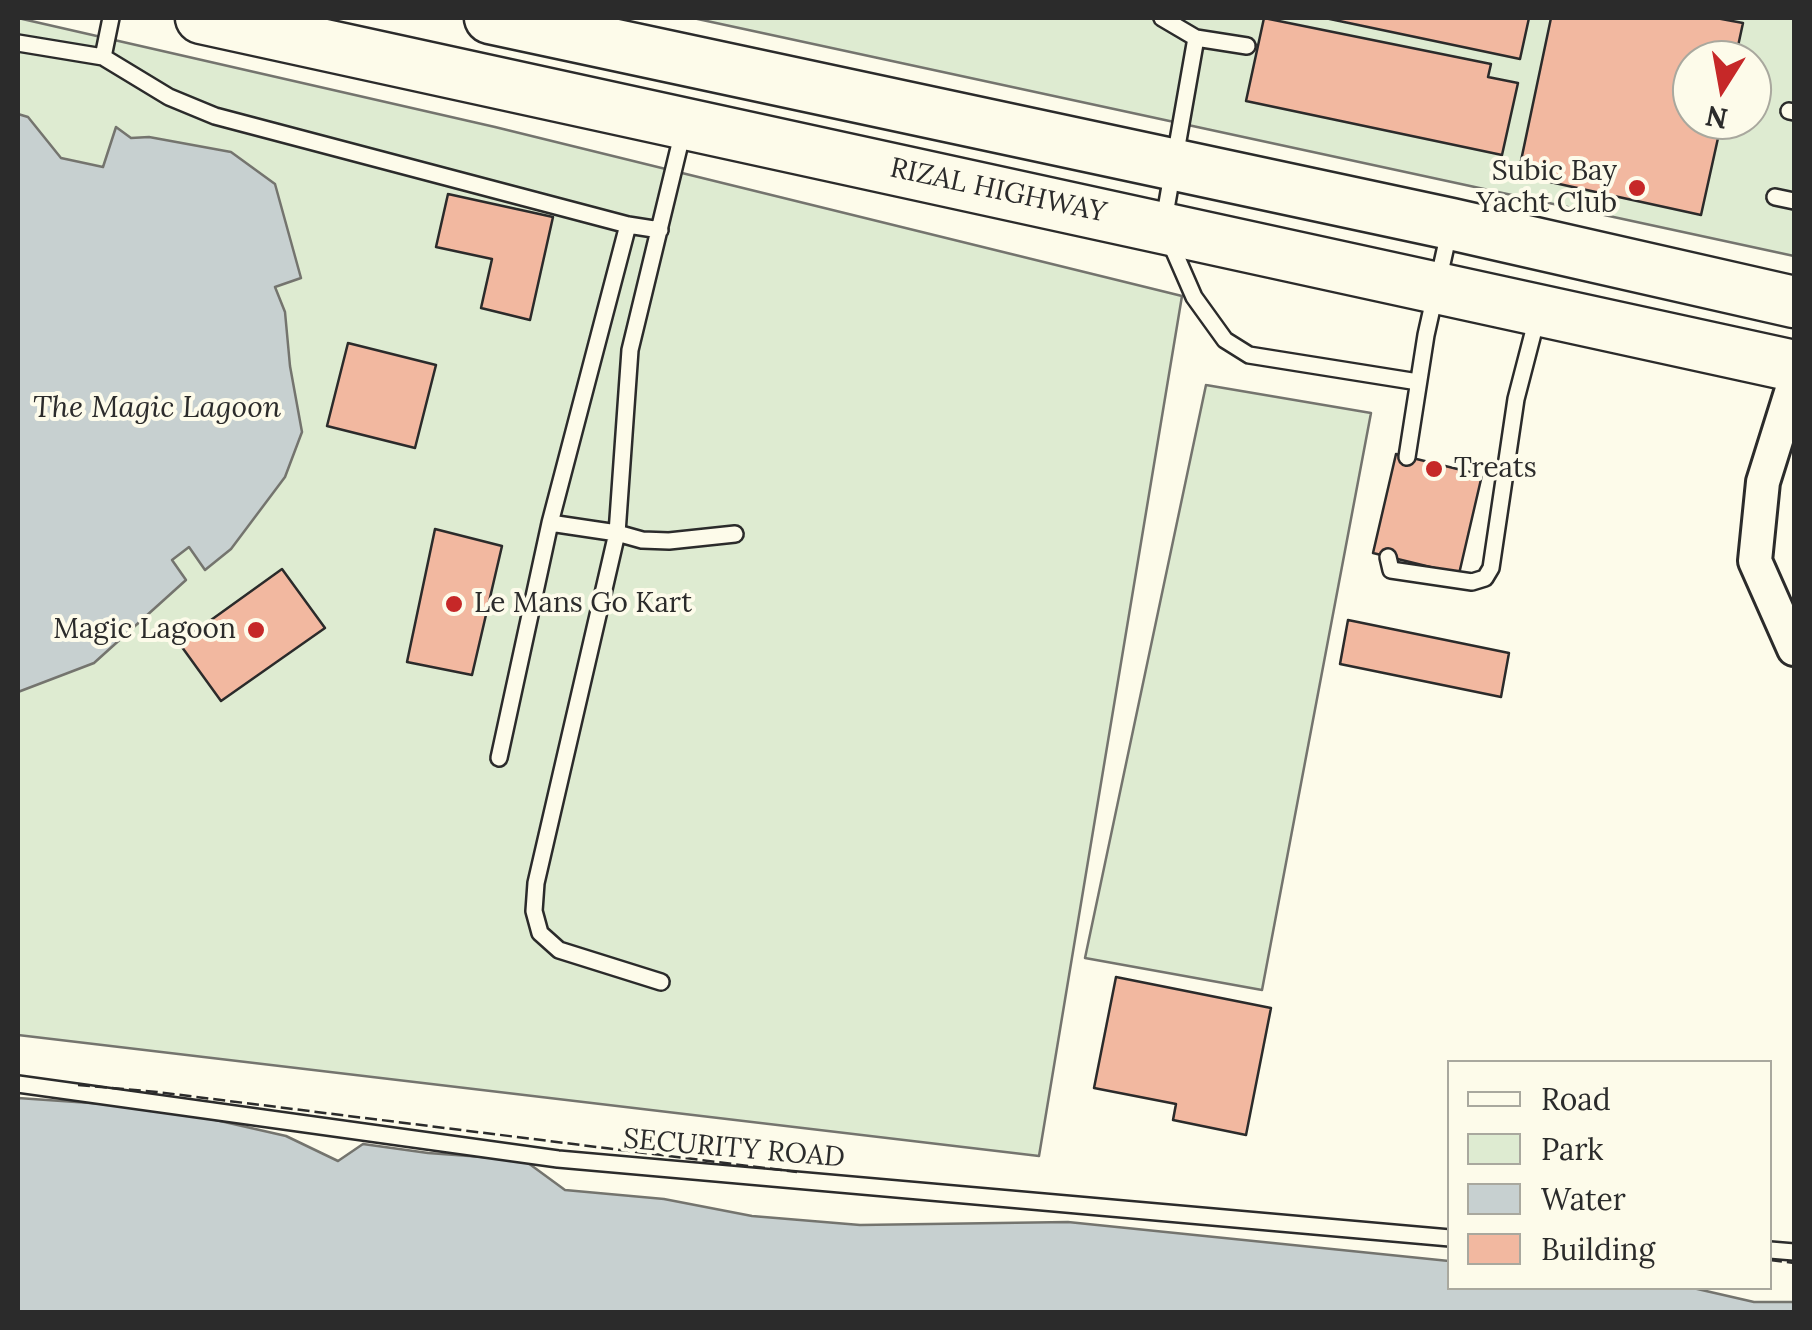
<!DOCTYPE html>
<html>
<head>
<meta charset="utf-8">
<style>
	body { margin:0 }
	#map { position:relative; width:1812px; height:1330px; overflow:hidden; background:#fdfbea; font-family:Lora,serif }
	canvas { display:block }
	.frame { position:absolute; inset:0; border:20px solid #2b2b2b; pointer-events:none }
	.legend { position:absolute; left:1447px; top:1060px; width:325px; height:230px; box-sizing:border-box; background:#fdfbea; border:2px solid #a9a89e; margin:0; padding:12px 18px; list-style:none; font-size:30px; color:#2b2b2b }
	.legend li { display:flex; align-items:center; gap:20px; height:50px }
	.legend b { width:50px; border:2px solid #a9a89e }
	.north { position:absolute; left:1672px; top:40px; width:100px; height:100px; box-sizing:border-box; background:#fdfbea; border:2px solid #a9a89e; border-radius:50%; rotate:191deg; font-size:28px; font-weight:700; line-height:40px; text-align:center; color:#2b2b2b }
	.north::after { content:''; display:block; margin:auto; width:35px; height:45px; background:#c62828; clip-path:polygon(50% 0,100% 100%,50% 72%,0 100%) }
</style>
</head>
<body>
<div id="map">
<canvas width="1812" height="1330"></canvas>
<div class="frame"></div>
<ul class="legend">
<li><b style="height:12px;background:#fdfbea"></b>Road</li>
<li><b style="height:28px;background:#deebd1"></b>Park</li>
<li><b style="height:28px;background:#c7d0d0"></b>Water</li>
<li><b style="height:28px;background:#f2b8a0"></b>Building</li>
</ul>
<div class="north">N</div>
</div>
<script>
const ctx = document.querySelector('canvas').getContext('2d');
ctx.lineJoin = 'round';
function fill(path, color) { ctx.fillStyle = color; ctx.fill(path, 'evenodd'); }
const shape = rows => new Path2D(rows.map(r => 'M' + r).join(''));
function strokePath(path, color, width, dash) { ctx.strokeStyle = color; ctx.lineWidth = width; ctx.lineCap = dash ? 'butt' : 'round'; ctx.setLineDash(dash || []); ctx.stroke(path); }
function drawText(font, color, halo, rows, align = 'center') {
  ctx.font = font + ' Lora,serif'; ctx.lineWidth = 8; ctx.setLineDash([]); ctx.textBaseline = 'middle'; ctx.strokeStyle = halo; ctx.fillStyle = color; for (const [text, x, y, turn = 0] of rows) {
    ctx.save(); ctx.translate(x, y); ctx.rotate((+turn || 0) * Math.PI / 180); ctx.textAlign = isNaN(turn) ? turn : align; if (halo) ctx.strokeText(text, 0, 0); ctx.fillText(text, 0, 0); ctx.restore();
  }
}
const green = shape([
	[18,18,495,127,1182,296,1039,1156,18,1035,18,18],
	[693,18,1794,18,1794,256,693,18],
	[1692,60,1752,60,1752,120,1692,120,1692,60],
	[1206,385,1371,413,1262,990,1085,958,1206,385]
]);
const water = shape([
	[18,114,28,117,61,158,103,167,116,127,131,138,149,137,231,152,275,184,301,278,275,287,285,312,290,366,302,432,285,477,231,549,205,570,189,547,172,560,186,580,94,663,18,692,18,114],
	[18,1098,163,1108,286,1136,338,1161,363,1144,428,1153,524,1160,565,1190,664,1199,752,1216,860,1225,1068,1222,1449,1261,1450,1288,1693,1288,1754,1302,1794,1302,1794,1312,18,1312,18,1098]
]);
const building = shape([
	[1264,18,1491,64,1488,77,1518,83,1502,155,1246,101,1264,18],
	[1325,18,1529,18,1520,59,1325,18],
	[1551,18,1716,18,1743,23,1735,60,1692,60,1692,120,1722,120,1701,215,1518,175,1551,18],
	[448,194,553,217,530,320,481,308,492,259,436,247,448,194],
	[348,343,436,365,415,448,327,426,348,343],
	[1396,454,1482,475,1459,574,1373,553,1396,454],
	[435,529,502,546,472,675,407,662,435,529],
	[282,569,325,628,221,701,179,643,282,569],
	[1348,620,1509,653,1501,697,1340,664,1348,620],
	[1116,977,1271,1008,1246,1135,1173,1120,1176,1104,1094,1088,1116,977]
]);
const lane = shape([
	[111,18,103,57,169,97,215,116,628,225,660,230],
	[1162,18,1196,38,1247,46],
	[1196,38,1163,226,1194,297,1225,340,1249,355,1418,382],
	[18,43,103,57],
	[1789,111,1794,112],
	[1775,197,1794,201],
	[1407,457,1426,335,1450,228],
	[550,523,617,533,642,540,669,541,735,534],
	[1388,557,1391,570,1472,582,1485,578,1491,568,1516,399,1537,318],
	[499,758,550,523,628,225],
	[661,982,559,950,540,933,534,911,536,883,617,533,630,350,683,131],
	[18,1084,558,1159,1450,1238],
	[1770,1250,1794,1252]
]);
const street = shape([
	[1794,383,1763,482,1755,561,1794,649]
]);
const primary = shape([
	[201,18,1794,366],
	[490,18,1451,224,1794,302]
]);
const fence = shape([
	[78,1085,157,1092,797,1172],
	[1770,1260,1794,1263]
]);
const markers = [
	[1637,188,10,"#c62828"],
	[1434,469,10,"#c62828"],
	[454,604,10,"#c62828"],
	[256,630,10,"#c62828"]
];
const poiNames = [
	["Subic Bay",1617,172],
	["Yacht Club",1617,204],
	["Treats",1454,469,"left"],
	["Le Mans Go Kart",474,604,"left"],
	["Magic Lagoon",236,630]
];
const streetNames = [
	["RIZAL HIGHWAY",998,191,12],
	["SECURITY ROAD",734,1149,5]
];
const waterNames = [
	["The Magic Lagoon",157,408]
];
fill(green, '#deebd1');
strokePath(green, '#74746e', 2.5);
fill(water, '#c7d0d0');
strokePath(water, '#74746e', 2.5);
fill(building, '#f2b8a0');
strokePath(building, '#2b2b2b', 2.5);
strokePath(lane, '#2b2b2b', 20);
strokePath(street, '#2b2b2b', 38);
strokePath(primary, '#2b2b2b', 55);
strokePath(lane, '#fdfbea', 15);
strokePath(street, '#fdfbea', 32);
strokePath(primary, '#fdfbea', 50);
strokePath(fence, '#2b2b2b', 2.5, [12, 5]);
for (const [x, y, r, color] of markers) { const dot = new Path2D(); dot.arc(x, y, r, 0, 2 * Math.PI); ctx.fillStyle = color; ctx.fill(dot); strokePath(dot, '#fdfbea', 4); }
drawText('28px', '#2b2b2b', '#fdfbea', poiNames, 'right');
drawText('28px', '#2b2b2b', '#fdfbea', streetNames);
drawText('italic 30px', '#2b2b2b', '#fdfbea', waterNames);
</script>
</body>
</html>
